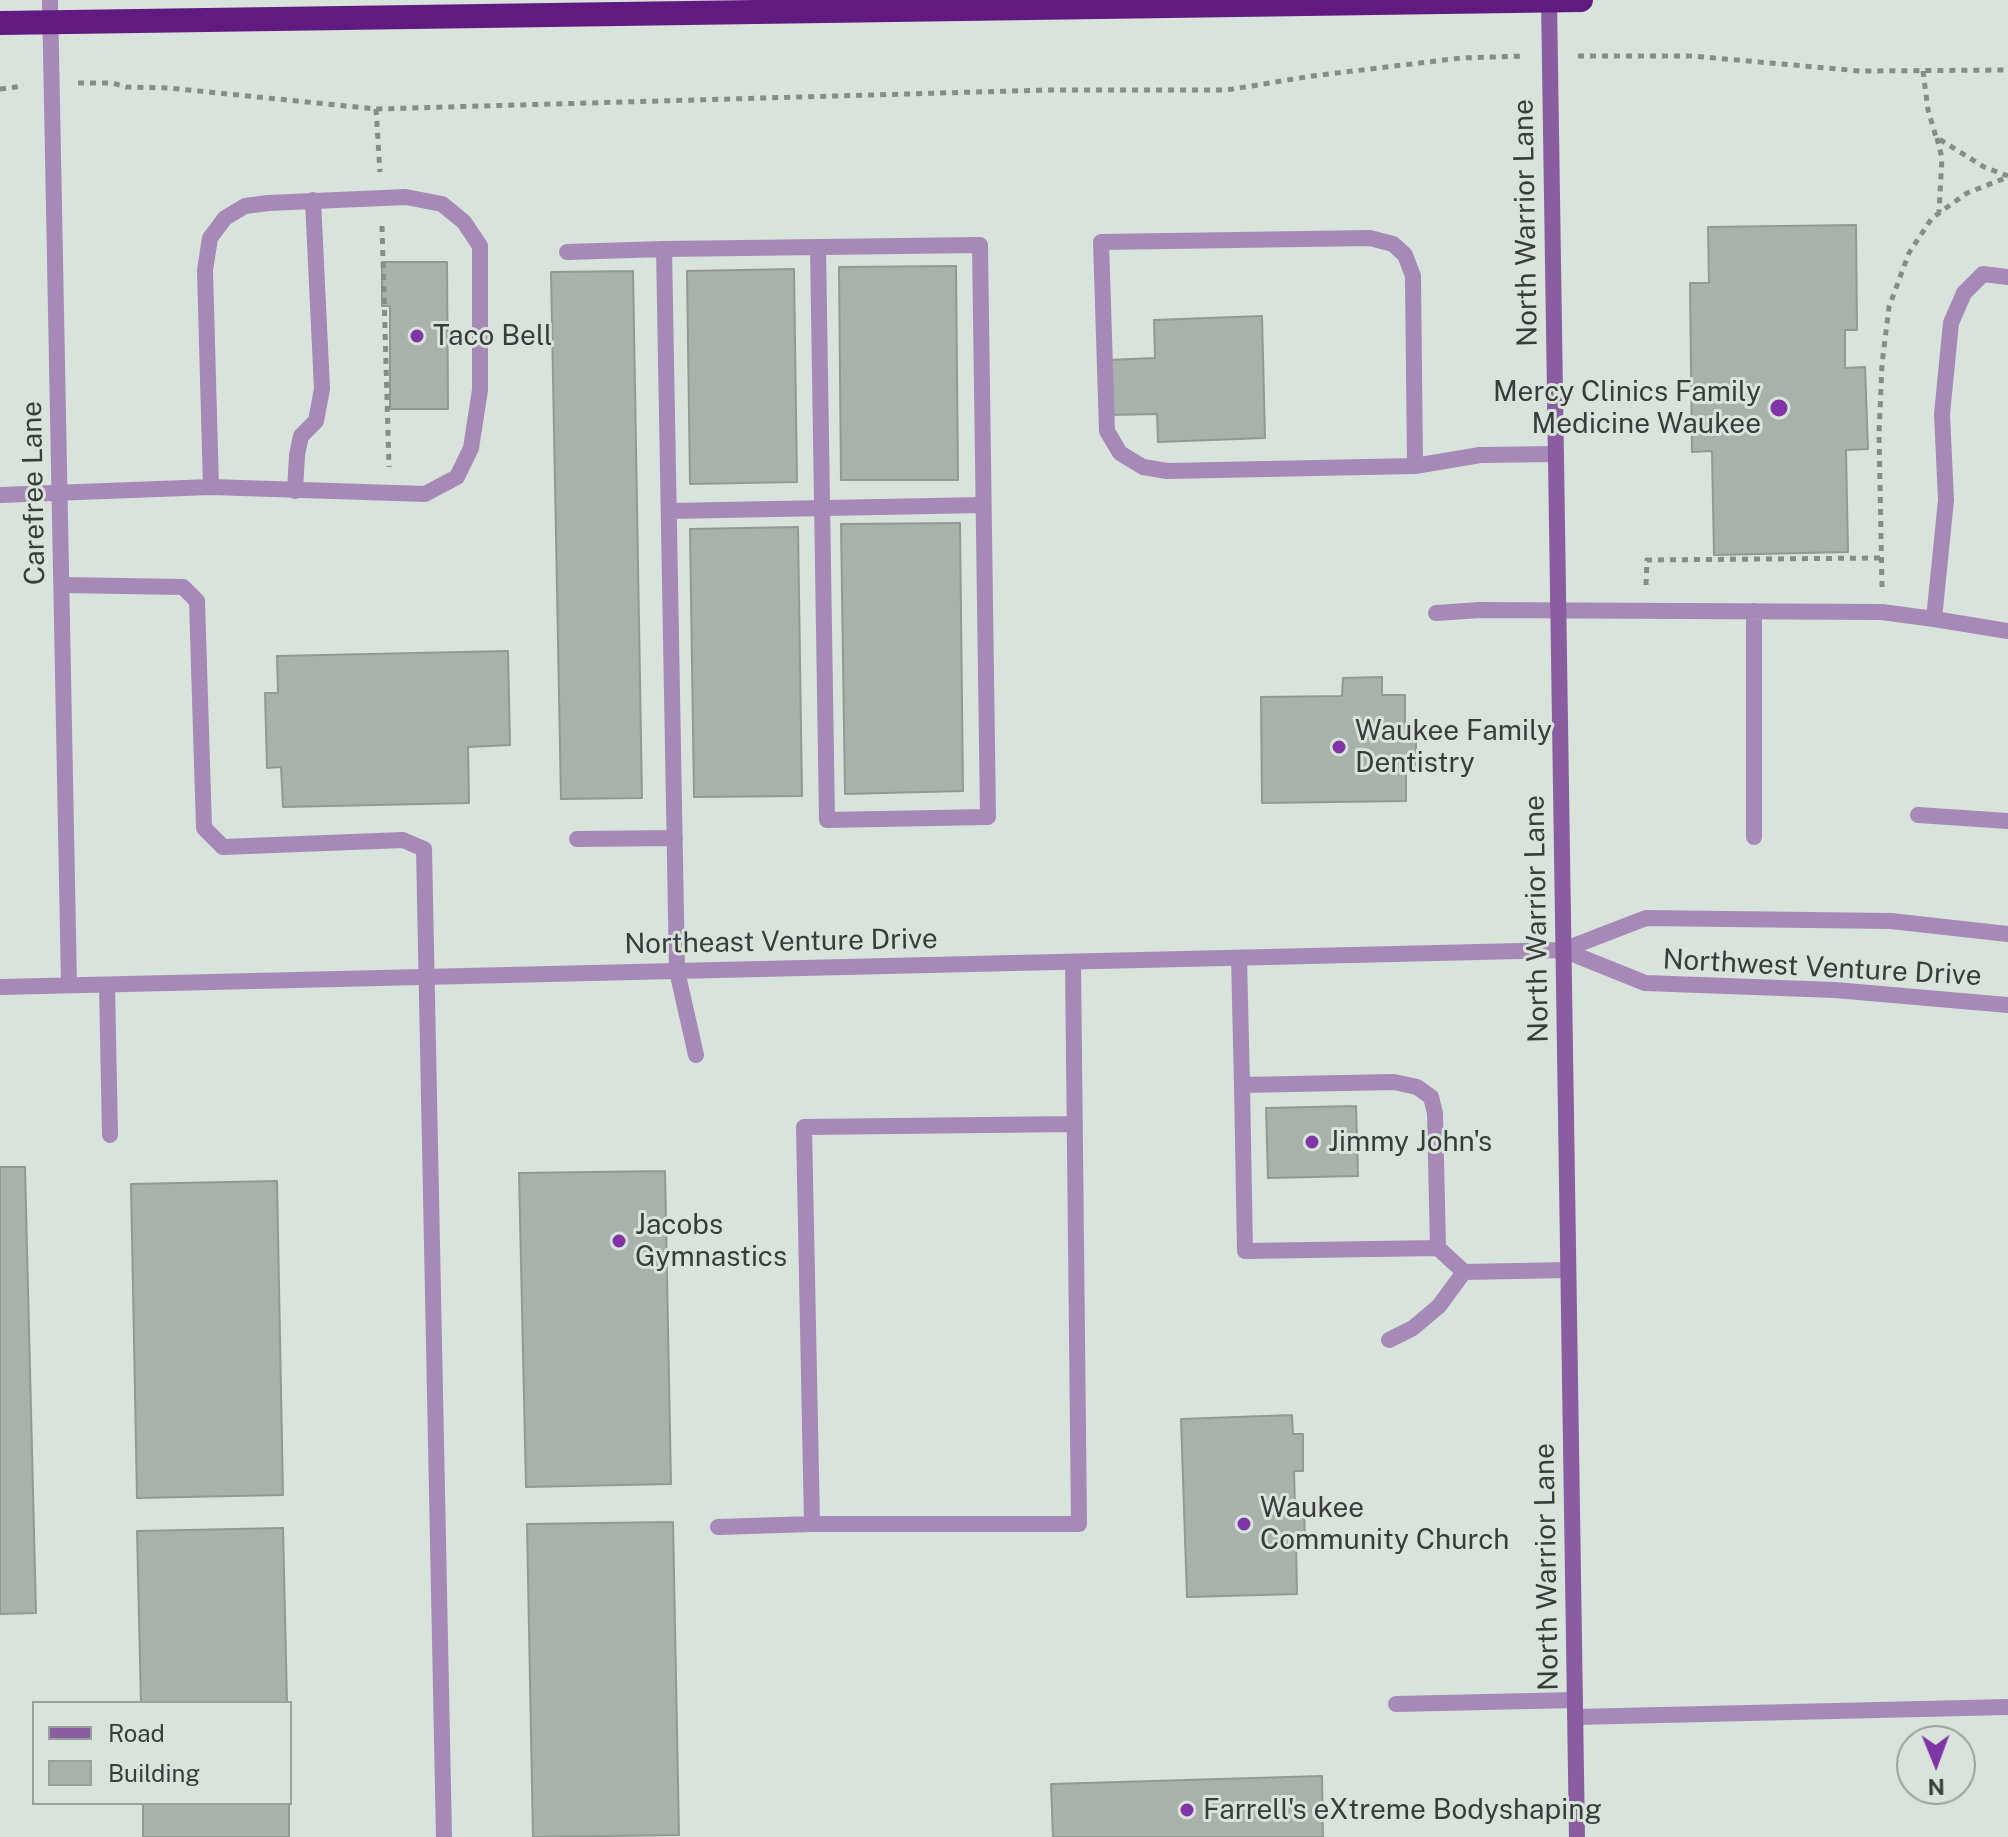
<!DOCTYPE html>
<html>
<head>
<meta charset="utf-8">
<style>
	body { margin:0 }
	#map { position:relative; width:2008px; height:1837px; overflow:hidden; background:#d8e3db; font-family:"Public Sans",sans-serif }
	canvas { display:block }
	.legend { position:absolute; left:32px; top:1701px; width:260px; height:104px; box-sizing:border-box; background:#d8e3db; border:2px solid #98a19b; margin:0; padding:10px 14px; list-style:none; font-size:24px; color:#393d3a }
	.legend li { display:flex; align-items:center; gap:16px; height:40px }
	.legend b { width:40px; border:2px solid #98a19b }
	.north { position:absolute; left:1896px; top:1725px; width:80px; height:80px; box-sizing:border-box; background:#d8e3db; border:2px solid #98a19b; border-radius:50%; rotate:179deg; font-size:22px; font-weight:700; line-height:32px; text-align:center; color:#393d3a }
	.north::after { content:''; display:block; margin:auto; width:28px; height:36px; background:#8134a5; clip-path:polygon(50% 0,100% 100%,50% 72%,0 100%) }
</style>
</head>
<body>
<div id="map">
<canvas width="2008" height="1837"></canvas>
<ul class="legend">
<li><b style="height:10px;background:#895d9f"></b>Road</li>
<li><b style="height:22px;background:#a7b2aa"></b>Building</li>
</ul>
<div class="north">N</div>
</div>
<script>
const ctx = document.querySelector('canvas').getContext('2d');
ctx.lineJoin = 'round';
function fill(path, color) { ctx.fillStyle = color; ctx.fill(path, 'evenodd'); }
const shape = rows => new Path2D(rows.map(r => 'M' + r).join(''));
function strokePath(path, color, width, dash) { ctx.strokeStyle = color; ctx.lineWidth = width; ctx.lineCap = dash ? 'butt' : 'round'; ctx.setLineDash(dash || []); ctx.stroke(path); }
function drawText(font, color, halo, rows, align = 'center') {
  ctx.font = font + ' "Public Sans",sans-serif'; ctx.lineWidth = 6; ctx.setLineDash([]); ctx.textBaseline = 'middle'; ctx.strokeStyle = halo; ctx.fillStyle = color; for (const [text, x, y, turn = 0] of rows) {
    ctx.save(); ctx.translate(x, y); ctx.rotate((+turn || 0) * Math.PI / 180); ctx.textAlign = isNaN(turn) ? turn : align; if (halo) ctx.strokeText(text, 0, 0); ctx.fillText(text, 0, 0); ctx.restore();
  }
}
const building = shape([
	[1856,225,1857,330,1845,330,1845,368,1865,367,1868,449,1846,450,1848,552,1714,555,1712,451,1692,452,1690,283,1709,283,1708,227,1856,225],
	[382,262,447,262,448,409,390,409,390,306,382,306,382,262],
	[956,266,958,480,841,480,839,267,956,266],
	[794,269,797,482,690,484,687,271,794,269],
	[633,271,642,798,561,799,551,272,633,271],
	[1262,316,1265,438,1158,442,1157,414,1110,415,1108,360,1155,358,1154,320,1262,316],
	[960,523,963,791,845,794,841,524,960,523],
	[798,527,802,796,694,797,690,529,798,527],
	[508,651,510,745,468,747,469,803,283,807,281,767,267,768,265,693,278,693,277,656,508,651],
	[1382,677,1382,695,1405,695,1405,728,1416,729,1416,765,1406,765,1406,801,1262,803,1261,697,1342,696,1343,678,1382,677],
	[1356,1106,1358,1176,1268,1178,1266,1108,1356,1106],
	[0,1167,25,1167,36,1613,0,1614,0,1167],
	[665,1171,671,1484,526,1487,519,1173,665,1171],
	[277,1181,283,1495,137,1498,131,1184,277,1181],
	[1292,1415,1293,1434,1303,1434,1303,1471,1294,1471,1295,1505,1304,1505,1305,1542,1296,1542,1297,1594,1187,1597,1181,1419,1292,1415],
	[673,1522,679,1835,533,1837,527,1524,673,1522],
	[283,1528,287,1703,141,1703,137,1531,283,1528],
	[1322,1776,1323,1837,1053,1837,1051,1784,1322,1776],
	[143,1803,289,1803,289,1837,143,1837,143,1803]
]);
const path = shape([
	[1578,56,1692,56,1860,71,2008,70],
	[1923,71,1928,110,1936,137,1984,167,2008,176],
	[78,83,113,83,126,87,169,88,376,109,1047,90,1227,90,1312,76,1461,58,1524,56],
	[0,89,24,86],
	[376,109,380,172],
	[1937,138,1942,158,1939,212],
	[382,226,389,467],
	[1646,585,1647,560,1881,558],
	[1882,587,1879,434,1882,364,1889,307,1909,253,1932,218,1967,193,2008,177]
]);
const lane = shape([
	[567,252,664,249],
	[1415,466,1413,276,1405,255,1393,244,1370,238,1101,242,1107,431,1120,453,1143,467,1167,471,1415,466,1480,455,1556,454],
	[295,491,297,455,301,436,316,421,322,389,313,200],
	[0,495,211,487,425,494,457,477,471,448,480,390,480,246,464,222,442,204,406,197,268,203,245,206,225,218,210,238,205,270,211,487],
	[669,511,983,505],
	[62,585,183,587,197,601,204,828,223,847,403,840,424,849,444,1837],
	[1754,611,1754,837],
	[1436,613,1480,610,1882,612,1934,619,1946,500,1942,414,1951,323,1964,293,1983,274,2008,277],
	[1934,619,2008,631],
	[1918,815,2008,821],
	[577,839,675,838],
	[1239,958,1242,1085],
	[107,985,110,1135],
	[696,1055,677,971,664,249,980,245,988,817,827,820,818,247],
	[1438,1248,1245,1251,1242,1085,1394,1082,1417,1087,1431,1097,1435,1113,1438,1248,1464,1272,1568,1270],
	[1389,1340,1413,1328,1439,1306,1464,1272],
	[812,1524,804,1127,1075,1124],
	[718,1527,812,1524,1079,1524,1073,962],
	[1396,1704,1575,1700],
	[1575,1717,2008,1707]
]);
const street = shape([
	[50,0,69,985],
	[1563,950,1645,983,1835,990,2008,1005],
	[0,987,1563,950,1646,918,1891,921,2008,934]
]);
const secondary = shape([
	[1549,0,1577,1837]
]);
const highway = shape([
	[0,23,1581,0]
]);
const markers = [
	[417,336,8,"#8134a5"],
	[1779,408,10,"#8134a5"],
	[1339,747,8,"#8134a5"],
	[1312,1142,8,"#8134a5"],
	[619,1241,8,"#8134a5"],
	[1244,1524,8,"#8134a5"],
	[1187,1810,8,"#8134a5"]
];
const streetNames = [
	["North Warrior Lane",1526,223,-91],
	["Carefree Lane",34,493,-91],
	["North Warrior Lane",1537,919,-91],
	["Northeast Venture Drive",781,942,-1],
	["Northwest Venture Drive",1822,968,3],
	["North Warrior Lane",1547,1567,-91]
];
const poiNames = [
	["Taco Bell",433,336],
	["Mercy Clinics Family",1761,392,"right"],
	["Medicine Waukee",1761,424,"right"],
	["Waukee Family",1355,731],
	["Dentistry",1355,763],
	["Jimmy John's",1328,1142],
	["Jacobs",635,1225],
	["Gymnastics",635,1257],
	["Waukee",1260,1508],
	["Community Church",1260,1540],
	["Farrell's eXtreme Bodyshaping",1203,1810]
];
fill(building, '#a7b2aa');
strokePath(building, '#909a93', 2);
strokePath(path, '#858d87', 5, [6, 6]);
strokePath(lane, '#a689b6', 16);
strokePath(street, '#a689b6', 16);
strokePath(secondary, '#895d9f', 16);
strokePath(highway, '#611a7f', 24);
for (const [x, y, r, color] of markers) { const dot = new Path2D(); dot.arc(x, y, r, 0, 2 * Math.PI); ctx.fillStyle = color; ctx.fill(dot); strokePath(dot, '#d8e3db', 3); }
drawText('28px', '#393d3a', '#d8e3db', streetNames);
drawText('28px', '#393d3a', '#d8e3db', poiNames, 'left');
</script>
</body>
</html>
